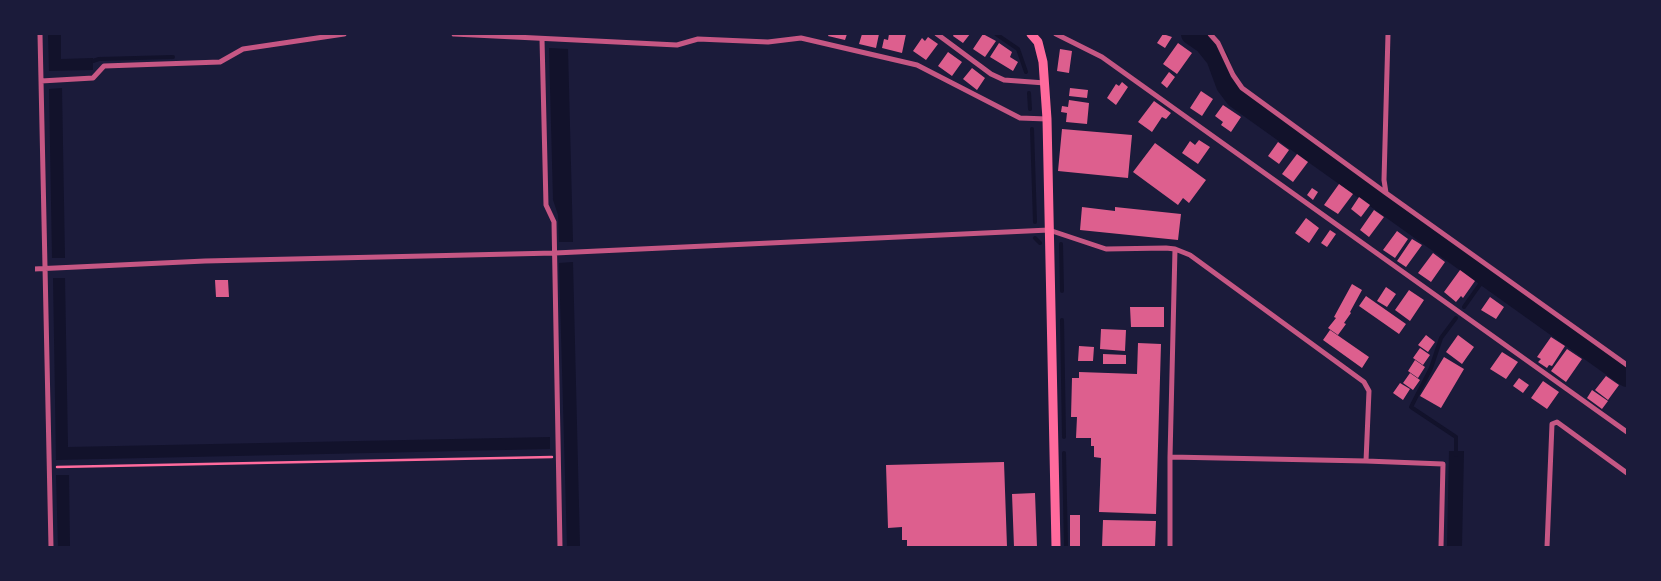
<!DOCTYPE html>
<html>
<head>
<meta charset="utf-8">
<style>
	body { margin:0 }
	#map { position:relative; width:1661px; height:581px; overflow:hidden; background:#1b1b3a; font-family:"Work Sans",sans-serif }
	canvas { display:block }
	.frame { position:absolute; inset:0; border:35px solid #1b1b3a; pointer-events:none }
</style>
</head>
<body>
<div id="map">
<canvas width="1661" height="581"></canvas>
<div class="frame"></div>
</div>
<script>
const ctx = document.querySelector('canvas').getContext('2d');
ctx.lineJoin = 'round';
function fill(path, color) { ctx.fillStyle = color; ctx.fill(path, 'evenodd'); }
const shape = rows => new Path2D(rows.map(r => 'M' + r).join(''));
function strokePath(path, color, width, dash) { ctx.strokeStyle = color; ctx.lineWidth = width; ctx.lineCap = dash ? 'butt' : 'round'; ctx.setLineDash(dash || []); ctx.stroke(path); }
const water = shape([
	[48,34,61,34,61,59,93,58,93,70,49,71],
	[549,48,568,49,573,242,559,242,558,215,553,200],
	[62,88,65,258,52,258,49,89],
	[573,262,580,547,567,547,559,263],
	[53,278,65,278,68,447,550,437,550,449,56,460],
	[1449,451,1464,451,1462,547,1447,547],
	[56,475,69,475,70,547,58,547]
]);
const stream = shape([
	[996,34,1018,49,1026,72],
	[93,61,99,59,173,57],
	[1029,93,1030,109],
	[1032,129,1035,222],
	[1035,238,1040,243],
	[1061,244,1062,291],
	[1464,307,1486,276],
	[1456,318,1441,338,1431,368,1411,407,1456,437,1456,455],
	[1062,320,1064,437],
	[1064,453,1066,547]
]);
const river = shape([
	[1192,34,1205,43,1217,58,1227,85,1236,97,1627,376]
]);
const building = shape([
	[829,34,847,34,845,40,828,36],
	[862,34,879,34,876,48,859,44],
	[889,34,906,34,902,53,882,48,884,39,888,40],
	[954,34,970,34,963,43,953,36],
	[983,34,996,41,985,57,973,49],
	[1163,34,1172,37,1165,48,1157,43],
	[928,37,938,44,926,60,913,51,922,38,925,41],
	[999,43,1012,52,1010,57,1018,62,1013,71,990,57],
	[1178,43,1192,53,1177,74,1163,64],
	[1060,49,1072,51,1069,73,1057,71],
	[948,52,962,62,952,76,938,66],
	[972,68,985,78,977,90,963,79],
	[1169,72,1175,77,1167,88,1161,83],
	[1122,82,1128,87,1116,105,1107,98,1116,84,1119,86],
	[1070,88,1088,90,1087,98,1069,96],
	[1201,91,1213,99,1202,116,1190,108],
	[1069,100,1089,103,1087,124,1066,122,1067,113,1061,112,1062,106,1068,107],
	[1154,101,1171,113,1166,119,1162,117,1152,132,1138,122],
	[1223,105,1241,117,1231,132,1221,125,1223,122,1215,116],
	[1062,129,1132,135,1128,178,1058,171],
	[1199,140,1210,147,1198,164,1182,153,1190,141,1195,145],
	[1278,142,1289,150,1279,164,1268,156],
	[1155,143,1206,180,1189,203,1183,198,1178,205,1133,172],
	[1297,154,1308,162,1293,182,1282,174],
	[1339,184,1353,194,1338,214,1324,205],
	[1312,188,1318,192,1313,200,1307,195],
	[1359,197,1370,205,1361,217,1351,209],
	[1082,207,1115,211,1115,207,1181,214,1178,240,1080,230],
	[1374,210,1384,217,1369,237,1360,230],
	[1306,218,1319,228,1309,243,1295,233],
	[1330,230,1336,234,1327,247,1321,243],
	[1397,231,1408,239,1395,258,1383,250],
	[1412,239,1422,245,1406,267,1397,261],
	[1433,253,1445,262,1431,282,1418,273],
	[1460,270,1475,281,1463,298,1461,296,1456,302,1444,292],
	[215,280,228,280,229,297,216,297],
	[1352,284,1362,290,1350,312,1351,313,1344,323,1346,324,1338,335,1328,328,1336,318,1334,317],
	[1386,287,1396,294,1387,307,1377,301],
	[1409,290,1424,300,1410,321,1395,310],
	[1366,296,1406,324,1399,334,1359,306],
	[1490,297,1504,307,1496,319,1481,310],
	[1130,307,1164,307,1164,327,1131,327],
	[1101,329,1126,330,1125,351,1100,349],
	[1330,330,1369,357,1362,368,1323,340],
	[1426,335,1435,342,1428,352,1418,345],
	[1458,335,1474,347,1462,364,1446,352],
	[1551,337,1565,346,1552,366,1549,365,1547,368,1538,362,1541,359,1537,357],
	[1138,343,1161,344,1156,514,1099,512,1101,458,1094,457,1094,446,1091,446,1091,438,1076,438,1077,417,1071,417,1072,378,1079,378,1079,372,1137,374],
	[1079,346,1094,347,1093,361,1078,361],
	[1420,348,1430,355,1423,365,1413,358],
	[1567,349,1582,359,1566,382,1551,371],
	[1502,352,1518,362,1506,379,1490,369],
	[1103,354,1126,355,1126,364,1103,364],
	[1444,357,1464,369,1441,408,1420,396],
	[1415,360,1425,367,1418,378,1408,371],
	[1410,373,1420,380,1413,390,1403,383],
	[1606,376,1619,385,1608,400,1595,390],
	[1519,378,1529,385,1523,393,1513,386],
	[1543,381,1559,392,1547,409,1531,398],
	[1400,383,1410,389,1403,400,1393,393],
	[1592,390,1608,401,1602,409,1587,398],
	[1004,462,1007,547,907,547,907,540,902,540,902,527,888,528,886,465],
	[1035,493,1037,547,1014,547,1012,494],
	[1070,515,1080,515,1080,547,1070,547],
	[1103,520,1156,521,1155,547,1102,547]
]);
const path = shape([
	[57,467,552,457]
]);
const minor = shape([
	[40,34,51,547],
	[454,34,677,45,698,39,768,42,801,38,917,65,1020,118,1047,119],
	[937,34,991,74,1004,80,1045,83],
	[1056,34,1102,57,1627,432],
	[1210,34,1218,43,1233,75,1242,88,1386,193],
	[1388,34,1384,180,1386,193,1627,365],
	[542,39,546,205,554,222,560,547],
	[41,81,93,78,104,66,220,62,243,49,344,34],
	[34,269,205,261,555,253,1049,230,1106,249,1166,248,1175,249,1190,255,1364,382,1369,391,1366,461,1443,464,1441,547],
	[1170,457,1366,461],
	[1170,547,1170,457,1175,249],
	[1547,547,1552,424,1557,422,1627,473]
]);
const secondary = shape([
	[1031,34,1038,42,1043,62,1047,119,1056,547]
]);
fill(water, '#12122b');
strokePath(stream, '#12122b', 4);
strokePath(river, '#12122b', 22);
fill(building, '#dd5f8e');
strokePath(path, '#ff6b9d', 2.5);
strokePath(minor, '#c65784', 5);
strokePath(secondary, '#ff6b9d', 9);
</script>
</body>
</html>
